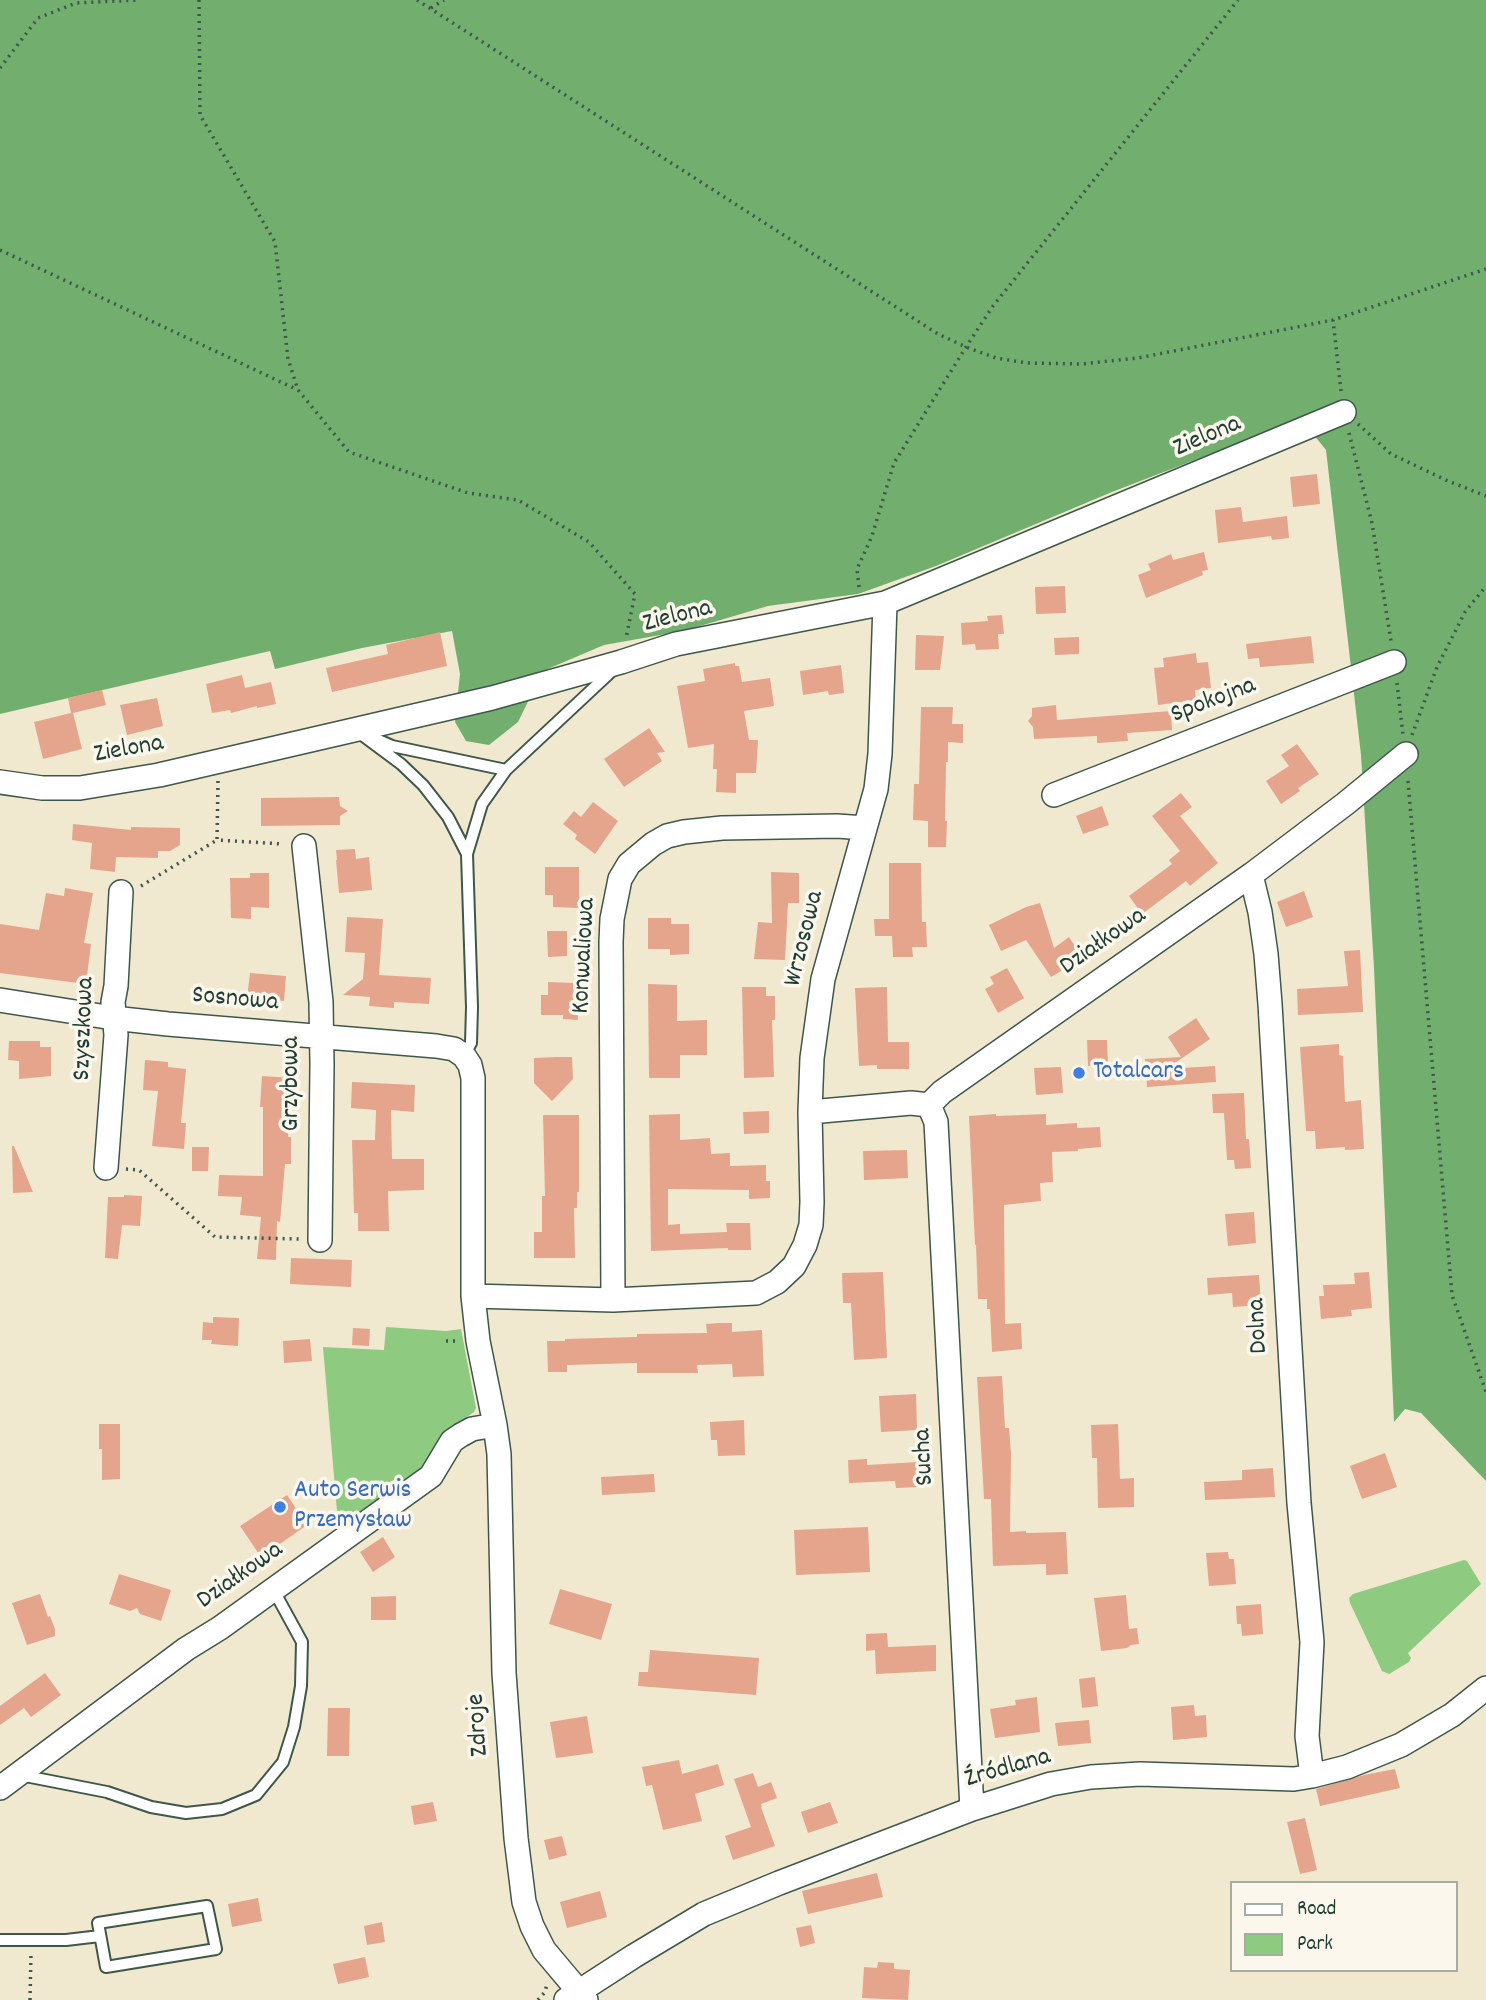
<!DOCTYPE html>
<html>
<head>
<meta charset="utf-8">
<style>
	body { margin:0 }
	#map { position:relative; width:1486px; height:2000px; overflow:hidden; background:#f1e9cf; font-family:Dekko,sans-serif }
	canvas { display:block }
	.legend { position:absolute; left:1230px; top:1881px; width:228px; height:91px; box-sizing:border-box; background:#fbf7ec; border:2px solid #a3ada2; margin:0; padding:9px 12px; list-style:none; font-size:21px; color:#1f3d34 }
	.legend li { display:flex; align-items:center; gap:14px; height:35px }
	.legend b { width:35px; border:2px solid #a3ada2 }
</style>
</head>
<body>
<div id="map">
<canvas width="1486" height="2000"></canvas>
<ul class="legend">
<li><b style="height:9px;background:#fff"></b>Road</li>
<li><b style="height:19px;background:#8ecb80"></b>Park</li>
</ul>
</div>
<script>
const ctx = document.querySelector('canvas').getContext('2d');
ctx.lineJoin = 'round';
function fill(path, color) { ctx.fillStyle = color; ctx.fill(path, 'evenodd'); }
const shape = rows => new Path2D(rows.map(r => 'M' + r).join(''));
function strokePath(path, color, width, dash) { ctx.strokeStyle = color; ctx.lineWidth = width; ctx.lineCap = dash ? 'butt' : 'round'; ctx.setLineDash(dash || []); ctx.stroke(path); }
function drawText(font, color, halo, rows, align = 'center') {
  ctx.font = font + ' Dekko,sans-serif'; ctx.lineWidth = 7; ctx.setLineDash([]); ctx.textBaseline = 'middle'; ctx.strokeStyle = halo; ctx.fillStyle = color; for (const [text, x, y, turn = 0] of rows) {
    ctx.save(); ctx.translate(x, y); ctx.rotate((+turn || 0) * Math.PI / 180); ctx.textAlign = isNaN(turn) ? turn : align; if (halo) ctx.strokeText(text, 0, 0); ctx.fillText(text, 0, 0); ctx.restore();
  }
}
const green = shape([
	[386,1327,446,1331,461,1329,476,1408,474,1412,464,1419,465,1425,429,1469,339,1535,323,1347,384,1350],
	[1464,1560,1467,1561,1481,1584,1408,1653,1411,1658,1409,1662,1389,1674,1382,1671,1350,1603,1349,1598,1353,1594]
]);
const forest = shape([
	[0,0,1486,0,1486,1481,1421,1413,1405,1409,1394,1422,1374,968,1361,755,1326,450,1301,419,1112,492,936,566,858,594,768,606,683,631,604,645,543,671,518,722,489,745,466,741,455,722,460,674,452,631,362,648,275,669,270,651,0,714]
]);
const building = shape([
	[1317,474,1320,504,1293,507,1290,477],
	[1241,507,1243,522,1287,516,1289,538,1272,540,1271,536,1218,543,1215,510],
	[1204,552,1208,570,1202,571,1203,575,1146,598,1138,575,1151,570,1148,564,1171,554,1173,560],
	[1065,586,1066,613,1036,614,1035,587],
	[1002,615,1004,634,998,634,999,649,976,650,975,644,962,645,961,623,988,621,987,616],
	[440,632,447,666,332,692,326,668,388,654,386,645],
	[916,635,944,636,940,670,915,670],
	[1311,636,1314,663,1260,667,1259,658,1248,659,1246,644],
	[1079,637,1079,654,1055,655,1054,638],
	[1196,653,1197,663,1208,662,1211,688,1195,690,1196,700,1158,705,1154,668,1164,667,1163,658],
	[735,663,735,666,739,666,742,682,770,678,774,706,744,711,749,740,758,740,756,773,736,773,736,793,716,792,717,769,713,769,714,744,688,748,677,686,705,681,703,669],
	[841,665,844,693,829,695,828,691,803,695,800,671],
	[242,675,245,688,271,682,276,704,257,708,257,706,231,713,230,710,212,713,206,684],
	[102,690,106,705,73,713,82,749,43,759,34,722,71,713,68,698],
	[157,698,163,726,127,735,120,705],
	[1056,705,1057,720,1171,711,1172,730,1127,733,1128,741,1097,743,1097,736,1034,739,1033,727,1028,721,1032,716,1032,708],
	[921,707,953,707,952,724,963,724,963,743,948,742,948,762,946,762,945,821,947,821,946,847,928,847,928,821,913,820,914,784,919,784],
	[649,728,665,752,657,753,662,761,624,787,604,759],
	[1297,744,1319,774,1298,788,1300,791,1281,804,1266,781,1289,766,1281,755],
	[1181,793,1192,807,1180,816,1218,863,1190,886,1186,881,1142,914,1129,896,1172,864,1169,860,1180,851,1152,816],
	[339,797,340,806,348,811,340,816,340,825,261,826,261,798],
	[593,802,618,821,595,854,575,839,577,835,563,824,574,811,581,817],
	[1102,806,1109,825,1083,834,1076,816],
	[73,824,131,830,131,827,180,828,180,845,170,851,158,851,158,858,116,857,115,872,90,869,92,843,72,840],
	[355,849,356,859,369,857,372,890,339,893,336,860,337,860,336,850],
	[889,863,921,863,922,922,926,922,927,947,912,947,913,957,893,957,892,936,875,936,874,919,889,919],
	[545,867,579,867,579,908,553,907,553,895,545,895],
	[771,872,799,873,799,903,788,903,785,960,754,959,758,922,772,923],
	[250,873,269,873,269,908,251,907,251,919,231,918,230,878,250,878],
	[65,888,93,893,84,943,91,944,86,984,0,973,0,924,39,930,46,893,64,896],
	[1304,891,1313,917,1286,927,1277,902],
	[1040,903,1054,948,1069,937,1083,958,1051,977,1026,940,1001,951,989,925,1026,907],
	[347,917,383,919,379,975,431,978,429,1004,394,1002,394,1008,369,1006,370,997,343,995,363,979,365,953,345,952],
	[648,918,671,918,671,924,689,924,689,954,670,955,670,949,648,949],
	[547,931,567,931,567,956,548,957],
	[1360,950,1363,1012,1298,1015,1297,989,1348,986,1344,951],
	[1007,968,1024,998,998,1013,985,989,994,984,990,977],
	[250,973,286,976,284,1001,247,998],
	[548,982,576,983,578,1020,563,1019,563,1015,541,1015,541,995,548,995],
	[648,984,677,985,677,1021,707,1020,707,1055,680,1055,680,1078,649,1078],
	[742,987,766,987,766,996,775,996,775,1020,772,1020,774,1077,744,1078],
	[887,987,888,1042,909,1042,909,1069,877,1069,877,1065,859,1066,855,988],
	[1196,1018,1210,1039,1166,1069,1215,1066,1216,1082,1147,1087,1145,1059,1181,1057,1168,1037],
	[1087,1040,1107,1040,1108,1065,1088,1066],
	[9,1041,40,1041,40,1047,51,1047,51,1076,19,1079,19,1061,8,1060],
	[1339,1044,1339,1055,1343,1056,1345,1102,1361,1100,1364,1149,1345,1150,1345,1147,1316,1149,1315,1131,1306,1131,1300,1047],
	[556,1057,572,1057,573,1079,552,1101,534,1083,534,1058],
	[145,1060,168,1062,168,1067,186,1069,181,1123,186,1123,184,1149,152,1146,158,1091,143,1090],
	[1061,1067,1063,1093,1036,1095,1034,1068],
	[262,1076,292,1078,288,1137,291,1137,291,1164,285,1164,280,1222,277,1221,276,1260,257,1259,261,1217,240,1215,242,1197,218,1196,219,1175,263,1176,263,1107,260,1107],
	[352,1082,415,1085,414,1112,391,1110,392,1159,424,1159,424,1190,388,1191,389,1231,358,1231,358,1213,354,1213,352,1140,375,1140,376,1110,351,1108],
	[1244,1093,1246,1139,1249,1139,1251,1168,1235,1169,1234,1160,1227,1160,1224,1113,1213,1113,1212,1094],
	[769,1111,769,1133,744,1134,743,1112],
	[680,1114,680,1140,710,1138,711,1154,730,1153,730,1166,766,1165,766,1181,770,1181,770,1198,749,1199,749,1190,668,1189,668,1225,680,1224,680,1234,727,1232,726,1223,750,1223,751,1250,728,1250,728,1248,651,1251,649,1115],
	[996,1114,996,1116,1046,1114,1046,1125,1077,1123,1077,1128,1100,1127,1101,1147,1078,1149,1078,1151,1052,1152,1053,1182,1040,1183,1041,1201,1004,1205,1005,1324,1021,1323,1022,1349,992,1352,990,1309,987,1309,987,1299,978,1299,976,1245,975,1245,969,1116],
	[543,1115,579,1115,579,1192,577,1192,577,1208,574,1208,575,1258,534,1258,534,1232,542,1232,542,1196,545,1196],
	[12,1146,14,1146,33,1192,13,1193],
	[192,1147,209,1147,208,1171,192,1171],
	[907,1150,908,1178,864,1180,863,1151],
	[124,1195,142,1196,140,1226,122,1225,118,1259,105,1258,108,1197,124,1197],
	[1254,1212,1256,1243,1228,1246,1225,1214],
	[291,1258,352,1260,351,1287,290,1284],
	[883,1272,887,1358,854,1360,851,1303,843,1303,842,1273],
	[1369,1272,1372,1308,1351,1310,1352,1316,1321,1319,1319,1296,1324,1296,1323,1285,1355,1284,1354,1273],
	[1259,1275,1261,1305,1233,1307,1232,1293,1208,1295,1207,1278],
	[213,1317,239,1318,238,1346,211,1344,212,1340,202,1340,203,1322,213,1323],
	[719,1323,732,1323,732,1332,762,1330,764,1376,733,1377,732,1364,697,1365,698,1373,637,1373,637,1363,567,1365,567,1372,548,1372,547,1341,565,1341,565,1339,637,1337,637,1334,707,1333,706,1324],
	[353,1328,370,1329,369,1346,352,1345],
	[310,1339,312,1361,284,1363,283,1341],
	[1002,1376,1005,1428,1009,1428,1011,1453,1010,1532,1026,1531,1026,1533,1066,1532,1068,1574,1046,1575,1046,1564,993,1566,991,1499,984,1499,977,1377],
	[916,1394,917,1430,881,1432,879,1396],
	[744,1420,745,1455,718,1456,717,1440,711,1440,710,1422],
	[99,1424,120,1424,120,1479,102,1480,102,1449,99,1449],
	[1118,1424,1120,1479,1134,1478,1134,1507,1098,1508,1097,1458,1092,1458,1091,1425],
	[1385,1453,1397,1487,1362,1499,1350,1466],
	[867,1459,867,1465,918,1462,919,1487,896,1488,895,1481,849,1483,848,1460],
	[1273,1468,1275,1497,1205,1500,1204,1482,1242,1480,1242,1470],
	[654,1474,655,1492,602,1495,601,1477],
	[287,1495,307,1525,261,1557,240,1526],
	[868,1527,870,1572,796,1575,794,1530],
	[383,1537,395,1557,373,1572,360,1552],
	[1228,1552,1229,1559,1234,1559,1236,1584,1209,1586,1206,1553],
	[119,1574,171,1590,161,1621,140,1614,137,1608,130,1611,109,1604],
	[560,1589,612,1604,601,1640,549,1624],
	[40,1594,48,1617,50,1616,55,1629,55,1636,27,1645,12,1603],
	[1126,1595,1129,1629,1137,1628,1139,1644,1131,1645,1127,1648,1101,1651,1094,1598],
	[396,1596,396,1620,371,1620,371,1597],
	[1261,1604,1263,1634,1242,1636,1241,1624,1237,1624,1236,1606],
	[887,1633,888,1647,936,1645,936,1671,876,1674,875,1650,866,1651,866,1634],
	[650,1650,759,1658,756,1695,638,1686,639,1672,648,1672],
	[45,1673,61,1695,31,1717,24,1708,0,1725,0,1706],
	[1095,1677,1098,1706,1082,1708,1079,1679],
	[1037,1697,1040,1732,995,1738,990,1709,1016,1705,1015,1700],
	[1194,1705,1195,1716,1206,1715,1207,1737,1173,1740,1171,1707],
	[328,1708,350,1708,349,1756,327,1756],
	[587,1716,593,1753,556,1758,550,1722],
	[1089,1720,1091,1743,1058,1746,1055,1723],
	[679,1760,682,1774,718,1764,724,1785,695,1794,702,1821,663,1830,652,1785,646,1786,642,1767],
	[1395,1769,1400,1788,1320,1806,1316,1789,1364,1775],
	[753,1773,758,1787,771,1782,777,1798,761,1804,762,1807,761,1807,775,1846,733,1860,725,1836,751,1827,734,1779],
	[433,1802,437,1821,414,1825,411,1806],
	[830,1802,838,1823,808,1833,801,1812],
	[1305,1818,1317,1870,1300,1874,1287,1822],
	[562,1836,567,1855,549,1860,544,1840],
	[877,1873,883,1897,808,1914,802,1891],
	[600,1891,607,1917,567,1928,560,1902],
	[258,1898,262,1921,232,1927,228,1904],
	[382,1922,385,1942,367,1945,364,1926],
	[811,1925,815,1943,800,1947,796,1928],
	[365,1957,369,1977,338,1984,333,1964],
	[878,1962,894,1963,894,1969,910,1970,908,2000,862,1998,864,1967,877,1968]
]);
const path = shape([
	[199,0,200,115,275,242,288,359,298,390,349,452,468,493,518,500,589,542,635,594,626,638],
	[417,0,938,334,966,347,996,358,1027,363,1082,364,1138,358,1333,320],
	[431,8,444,0],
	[0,68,38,18,76,3,138,0],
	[0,250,298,390],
	[1341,391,1333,320,1486,269],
	[1358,424,1391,454,1448,481,1486,496],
	[1349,433,1372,523,1391,641],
	[859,587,857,569,872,536,894,463,966,347,993,306,1238,0],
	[1397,683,1403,735],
	[1412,735,1437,667,1465,612,1486,586],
	[218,781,217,840,283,844],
	[1408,781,1452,1295,1486,1392],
	[141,886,217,840],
	[126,1169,139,1170,215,1237,299,1239],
	[446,1341,458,1341],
	[30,2000,31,1953],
	[538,2000,545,1992,547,1984]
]);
const service = shape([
	[358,732,401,764,423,785,448,817,467,854],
	[374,738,392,746,506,770],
	[464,1056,471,1043,472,1007,467,854,482,804,506,770,614,669],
	[20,1775,107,1792,151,1807,186,1813,222,1809,256,1795,283,1762,294,1727,301,1686,302,1642,273,1589],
	[207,1906,216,1949,106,1967,98,1923,207,1906],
	[0,1940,66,1940,100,1936]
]);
const minor = shape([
	[0,782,42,788,80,788,159,775,492,698,621,662,676,644,885,603,1344,412],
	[1054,795,1394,662],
	[304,846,321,1002,322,1064,320,1240],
	[1251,875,1260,912,1266,954,1270,1004,1299,1503,1312,1642,1307,1736,1312,1776],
	[0,1000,113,1018,168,1024,436,1046,454,1049,464,1056,470,1065,473,1078,473,1296],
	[929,1105,936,1122,972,1809],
	[810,1112,911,1103,929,1105,942,1092,1251,875,1345,804,1406,754],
	[106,1168,116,1035,113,1002,116,986,121,892],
	[613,1300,611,942,612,919,620,879,629,864,653,844,667,836,684,832,722,828,837,826,865,828],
	[0,1788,186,1649,220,1628,431,1476,452,1441,461,1435,472,1429,495,1425],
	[566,2000,634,1956,704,1914,779,1883,972,1809,1051,1784,1091,1777,1140,1774,1294,1779,1312,1776,1347,1767,1401,1745,1452,1715,1486,1688],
	[586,2000,544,1950,532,1926,524,1902,516,1838,504,1673,499,1454,495,1425,478,1341,473,1296,613,1300,756,1293,777,1282,794,1266,805,1245,811,1225,812,1202,810,1112,812,1058,823,979,876,789,880,754,885,603]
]);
const markers = [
	[1079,1073,7,"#3f7fe0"],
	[280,1507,7,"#3f7fe0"]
];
const streetNames = [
	["Zielona",1208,438,-23],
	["Zielona",678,618,-14],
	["Spokojna",1214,702,-21],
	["Zielona",129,751,-10],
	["Wrzosowa",806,939,-76],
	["Działkowa",1104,943,-35],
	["Konwaliowa",586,956,-87],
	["Sosnowa",235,1001,5],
	["Szyszkowa",86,1029,-88],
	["Grzybowa",293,1084,-90],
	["Dolna",1260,1326,-93],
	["Sucha",926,1457,-93],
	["Działkowa",241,1577,-35],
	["Zdroje",480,1725,-94],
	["Źródlana",1008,1770,-16]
];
const shopNames = [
	["Totalcars",1093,1073],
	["Auto Serwis",294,1492],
	["Przemysław",294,1522]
];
fill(green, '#8ecb80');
fill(forest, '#72af6e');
fill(building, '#e4a58c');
strokePath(service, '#3e574b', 14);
strokePath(minor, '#3e574b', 26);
strokePath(path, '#3e574b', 3.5, [2, 5]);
strokePath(service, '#fff', 10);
strokePath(minor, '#fff', 23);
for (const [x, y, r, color] of markers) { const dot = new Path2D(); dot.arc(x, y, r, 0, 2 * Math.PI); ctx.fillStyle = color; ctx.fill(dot); strokePath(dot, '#fbf7ec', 2.5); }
drawText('26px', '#1f3d34', '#fbf7ec', streetNames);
drawText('26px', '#366cbe', '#fbf7ec', shopNames, 'left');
</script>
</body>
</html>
